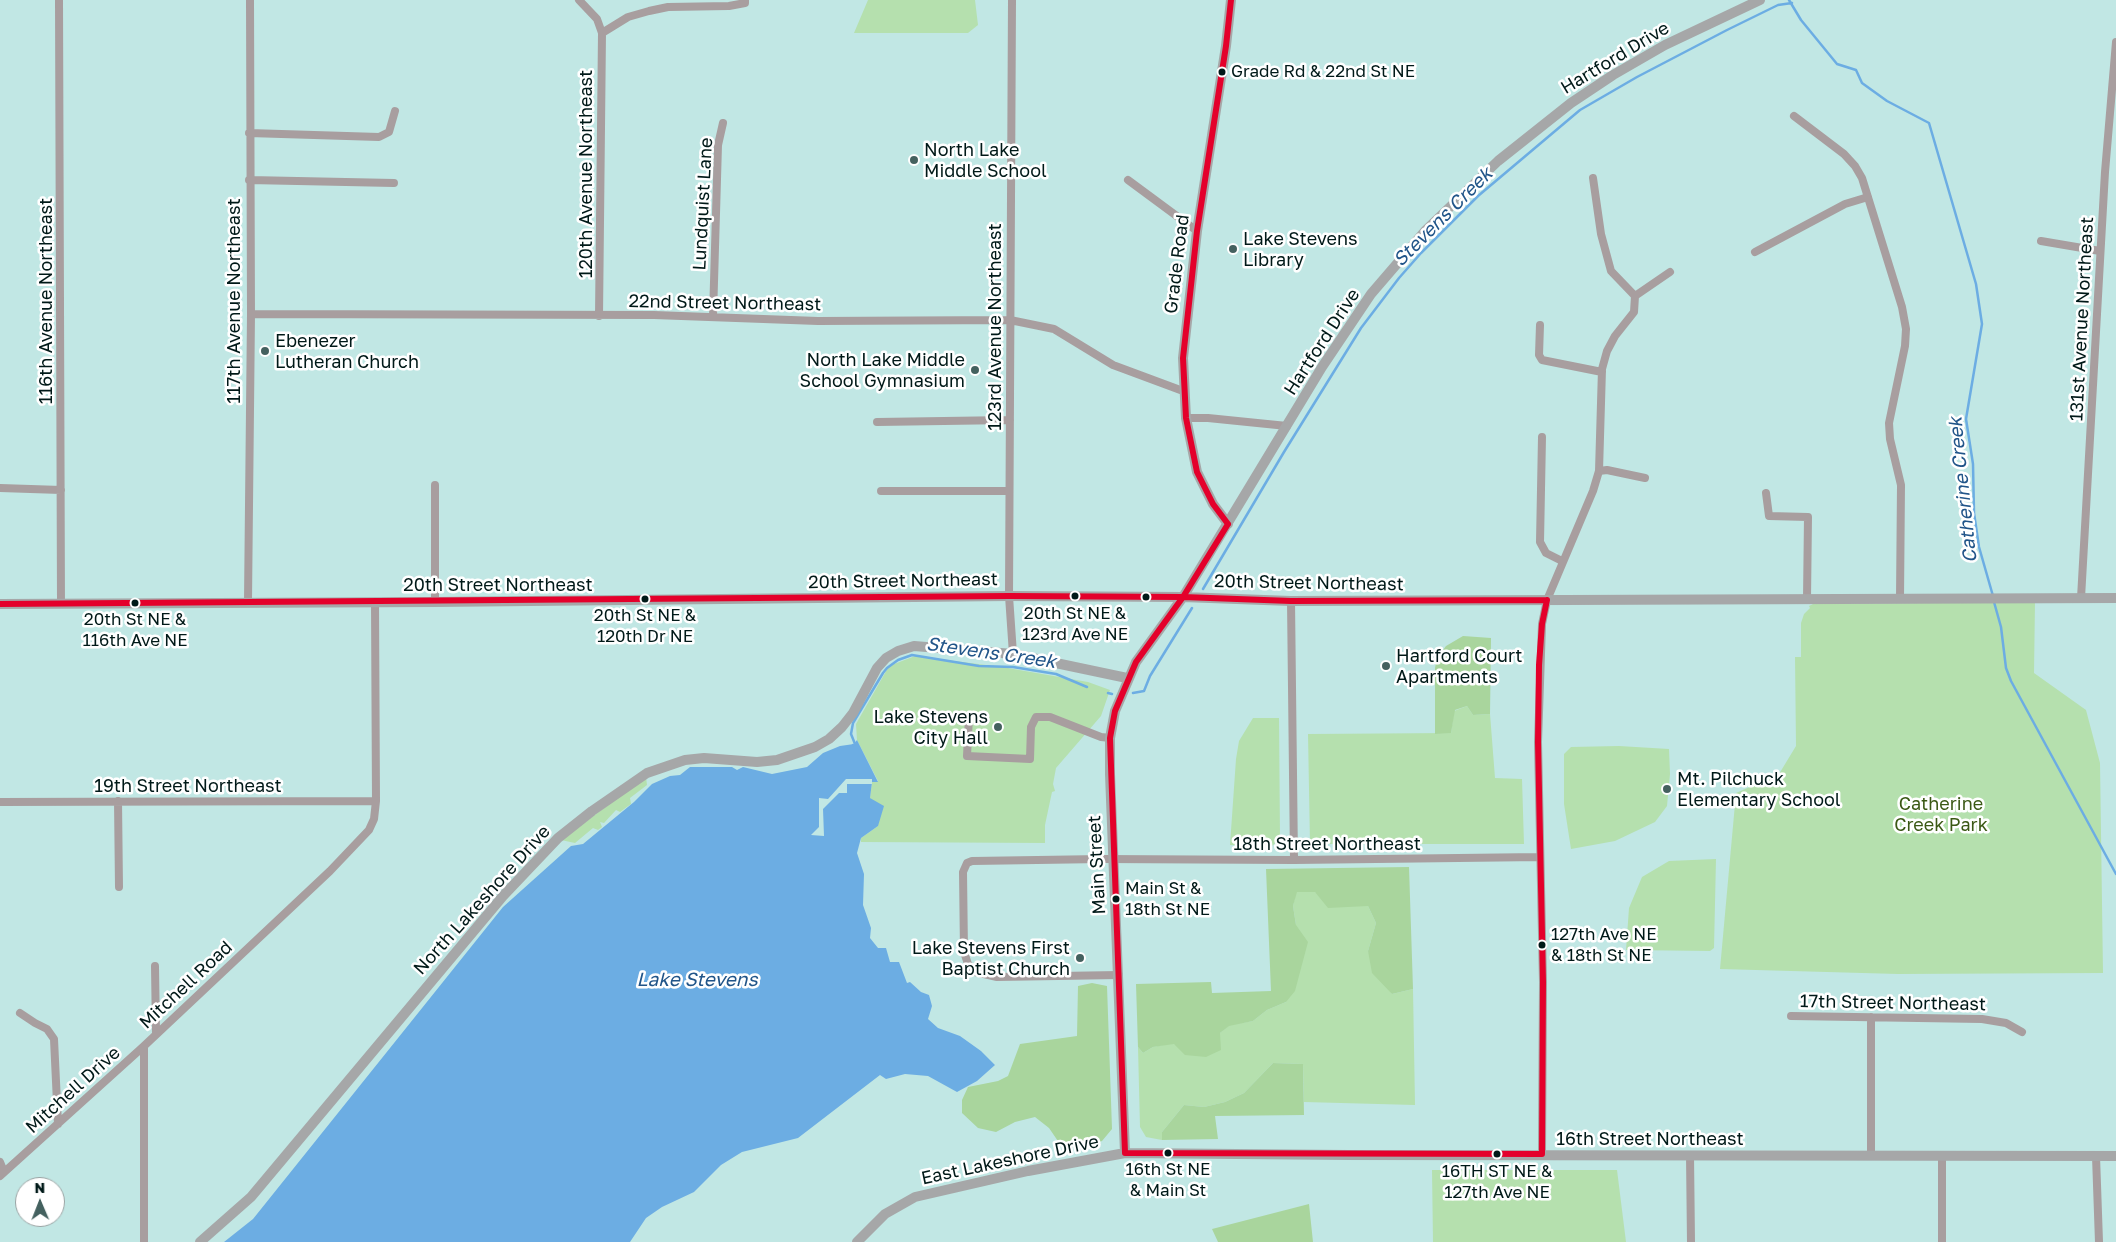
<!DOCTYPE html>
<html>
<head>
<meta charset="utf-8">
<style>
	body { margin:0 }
	#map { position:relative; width:2116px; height:1242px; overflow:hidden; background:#c1e7e4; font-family:"Golos Text",sans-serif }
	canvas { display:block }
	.north { position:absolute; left:15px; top:1177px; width:50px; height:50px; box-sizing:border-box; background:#fff; border:1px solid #99a3a3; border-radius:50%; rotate:359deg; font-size:14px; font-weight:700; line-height:20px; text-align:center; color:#001918 }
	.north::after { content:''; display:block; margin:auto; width:18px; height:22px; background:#44615f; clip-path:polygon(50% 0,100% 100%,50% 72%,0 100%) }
</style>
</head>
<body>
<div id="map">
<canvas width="2116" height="1242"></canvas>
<div class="north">N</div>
</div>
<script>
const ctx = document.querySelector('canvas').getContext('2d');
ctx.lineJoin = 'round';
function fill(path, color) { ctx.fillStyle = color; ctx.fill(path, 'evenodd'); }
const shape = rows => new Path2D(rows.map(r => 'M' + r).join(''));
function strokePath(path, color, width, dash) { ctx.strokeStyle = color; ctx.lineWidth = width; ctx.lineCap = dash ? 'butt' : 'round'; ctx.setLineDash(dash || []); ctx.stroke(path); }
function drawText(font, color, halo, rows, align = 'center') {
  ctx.font = font + ' "Golos Text",sans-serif'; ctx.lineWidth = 5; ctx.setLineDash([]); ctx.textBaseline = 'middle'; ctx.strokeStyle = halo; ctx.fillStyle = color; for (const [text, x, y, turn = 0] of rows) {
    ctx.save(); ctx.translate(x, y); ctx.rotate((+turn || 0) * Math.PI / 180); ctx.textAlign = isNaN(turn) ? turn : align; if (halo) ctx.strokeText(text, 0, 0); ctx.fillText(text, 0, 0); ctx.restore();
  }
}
const green = shape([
	[868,0,975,0,978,25,968,33,854,33],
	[2035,602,2034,673,2086,710,2100,763,2103,973,1898,974,1720,969,1736,793,1779,774,1796,746,1795,657,1801,657,1801,623,1804,614,1810,608,1809,606,1813,604],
	[915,656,1002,667,1088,682,1110,690,1101,716,1056,768,1053,784,1055,791,1052,792,1045,825,1045,843,861,842,861,838,878,826,870,798,872,782,878,781,857,740,856,724,889,666],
	[1467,706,1473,715,1490,714,1495,778,1522,779,1524,844,1310,844,1308,734,1451,733,1454,711],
	[1253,718,1279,718,1280,839,1272,846,1230,845,1236,759,1239,741],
	[1619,746,1669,749,1670,774,1667,806,1655,822,1615,841,1571,849,1564,804,1564,754,1571,747],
	[646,777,647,785,630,798,631,804,620,812,616,810,604,823,600,822,602,827,598,830,593,828,575,843,561,840],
	[1716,859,1714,948,1710,951,1626,950,1629,908,1642,877,1669,861],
	[1296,892,1315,892,1350,905,1368,906,1376,923,1368,951,1392,994,1413,989,1415,1105,1304,1102,1303,1064,1273,1063,1244,1093,1225,1102,1204,1107,1184,1105,1162,1132,1162,1140,1146,1137,1140,1127,1138,1047,1143,1053,1153,1047,1220,1033,1229,1025,1253,1021,1267,1010,1286,1002,1296,925,1293,906],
	[1432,1170,1617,1170,1626,1242,1433,1242]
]);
const forest = shape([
	[1463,636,1491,638,1490,714,1473,715,1467,706,1455,710,1451,733,1435,734,1435,668,1437,658,1446,646],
	[1409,867,1413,989,1392,994,1372,973,1368,951,1376,923,1368,906,1328,908,1315,892,1297,892,1293,906,1296,925,1308,942,1295,991,1286,1002,1267,1010,1253,1021,1229,1026,1220,1033,1221,1050,1206,1057,1185,1055,1174,1044,1153,1047,1143,1053,1138,1047,1136,984,1211,982,1212,993,1271,991,1266,869],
	[1092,983,1107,986,1112,1129,1102,1141,1088,1146,1062,1147,1049,1128,1035,1117,1015,1122,996,1132,978,1128,962,1113,962,1100,968,1087,998,1081,1008,1076,1020,1044,1077,1036,1078,986],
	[1273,1063,1303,1064,1304,1115,1215,1116,1218,1139,1162,1140,1162,1132,1184,1105,1204,1107,1225,1102,1244,1093],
	[1309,1204,1313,1242,1218,1242,1212,1229]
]);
const water = shape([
	[857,740,878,782,872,782,870,798,884,806,878,826,861,838,857,853,864,874,863,905,871,928,870,938,878,948,886,948,890,962,899,962,907,983,910,982,921,992,929,995,932,1006,928,1019,938,1028,960,1036,981,1051,995,1065,977,1081,957,1092,928,1076,905,1074,886,1079,880,1075,798,1138,742,1152,721,1165,694,1192,662,1207,646,1218,630,1242,224,1242,253,1219,503,907,571,846,583,844,634,802,652,784,670,776,680,775,690,767,732,767,737,770,743,767,772,774,807,767,823,753,840,746,854,744]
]);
const pier = shape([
	[846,779,872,779,872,784,847,784,847,793,839,793,823,809,824,836,811,835,819,827,819,798,828,799]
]);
const stream = shape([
	[1789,0,1801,20,1837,64,1856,70,1862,83,1887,101,1929,123,1976,284,1982,324,1966,419,1973,464,1974,513,1979,547,1993,596],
	[1203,589,1284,452,1361,328,1399,278,1421,253,1478,196,1580,110,1637,77,1727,30,1778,5,1792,3],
	[1994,602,2001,627,2006,668,2011,681,2116,874],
	[1108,693,1112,694],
	[1133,693,1144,691,1150,676,1192,608],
	[853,745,855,744,851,734,853,723,883,673,887,668,898,660,912,655,979,666,1013,667,1056,674,1087,687]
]);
const street = shape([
	[59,0,61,603],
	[579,0,597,19,602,33,628,17,649,11,668,7,729,6,745,3,745,0],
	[1012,0,1009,596,1013,654],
	[1794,116,1844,154,1855,166,1862,178,1902,307,1906,329,1905,346,1889,423,1890,439,1901,485,1900,598],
	[249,133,379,137,389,132,395,111],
	[249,180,394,183],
	[1128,180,1197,231],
	[2041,241,2100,251],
	[1755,252,1845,204,1868,197],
	[1635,296,1670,272],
	[251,314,654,315,818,321,1010,320,1054,329,1113,365,1183,391],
	[599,316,602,33],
	[713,316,718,145,723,123],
	[1540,325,1539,355,1542,360,1602,372],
	[1186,418,1208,418,1287,426],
	[877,422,1010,420],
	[1542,437,1540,542,1546,553,1562,561],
	[1599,471,1607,470,1645,478],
	[435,485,435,602],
	[0,488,61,490],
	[881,491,1009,491],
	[1766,493,1769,516,1808,517,1807,599],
	[2081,598,2105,172,2116,42],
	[248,601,251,314,250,0],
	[1291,601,1294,860],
	[969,716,967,756,1030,759,1031,727,1036,717,1050,717,1101,737,1110,738],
	[118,801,119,887],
	[0,802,376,801],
	[155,966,156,1034],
	[1119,975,997,977,975,972,968,964,964,952,963,872,967,863,972,861,1102,859,1294,860,1540,857],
	[20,1013,35,1023,47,1029,54,1039,58,1124],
	[1791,1016,1982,1019,2006,1023,2022,1032],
	[1871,1017,1871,1156],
	[1542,1154,1543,982,1538,742,1542,624,1547,600,1593,491,1599,471,1602,369,1607,351,1615,336,1634,312,1635,296,1611,271,1601,234,1593,178],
	[1690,1155,1691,1242],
	[1942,1156,1942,1242],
	[2096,1156,2099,1242],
	[0,1162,4,1172],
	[0,1176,144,1046],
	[144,1242,144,1046,330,871,369,830,374,819,376,801,375,602]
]);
const secondary = shape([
	[1228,524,1213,504,1197,472,1186,418,1183,358,1197,231,1226,46,1231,0],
	[0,604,435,602,1009,596,1183,597,1291,601,2116,598],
	[1125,1153,1110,774,1110,738,1115,711,1136,662,1183,597,1322,367,1371,294,1426,230,1498,161,1571,103,1613,75,1665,45,1760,0],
	[200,1242,251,1197,503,896,558,838,592,811,647,773,685,760,704,758,757,762,777,760,815,747,829,739,842,727,853,713,877,668,886,658,898,651,914,646,1013,654,1127,678],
	[857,1242,885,1214,915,1197,1028,1171,1125,1153,1348,1155,2116,1156]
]);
const bus1 = shape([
	[1228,524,1213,504,1197,472,1186,418,1183,358,1197,231,1226,46,1231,0],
	[0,604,1009,596,1183,597,1291,601,1547,600],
	[1125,1153,1110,738,1115,711,1136,662,1183,597,1228,524],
	[1125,1153,1542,1154],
	[1542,1154,1543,982,1538,742,1539,665,1542,624,1547,600]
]);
const markers = [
	[1222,72,4.5,"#001918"],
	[914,160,5,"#44615f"],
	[1233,249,5,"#44615f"],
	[265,351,5,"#44615f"],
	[975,370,5,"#44615f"],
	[1075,596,4.5,"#001918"],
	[1146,597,4.5,"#001918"],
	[645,599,4.5,"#001918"],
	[135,603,4.5,"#001918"],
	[1386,666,5,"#44615f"],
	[998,727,5,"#44615f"],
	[1667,789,5,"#44615f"],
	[1116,899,4.5,"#001918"],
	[1542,945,4.5,"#001918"],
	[1080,958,5,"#44615f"],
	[1168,1153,4.5,"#001918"],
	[1497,1154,4.5,"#001918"]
];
const busNames = [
	["Grade Rd & 22nd St NE",1231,72,"left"],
	["20th St NE &",1075,614],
	["123rd Ave NE",1075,635],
	["20th St NE &",645,616],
	["120th Dr NE",645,637],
	["20th St NE &",135,620],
	["116th Ave NE",135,641],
	["Main St &",1125,889,"left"],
	["18th St NE",1125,910,"left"],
	["127th Ave NE",1551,935,"left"],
	["& 18th St NE",1551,956,"left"],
	["16th St NE",1168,1170],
	["& Main St",1168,1191],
	["16TH ST NE &",1497,1172],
	["127th Ave NE",1497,1193]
];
const streetNames = [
	["Hartford Drive",1615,58,-31],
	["120th Avenue Northeast",586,174,-90],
	["Lundquist Lane",703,204,-87],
	["Grade Road",1177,264,-83],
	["116th Avenue Northeast",46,301,-90],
	["117th Avenue Northeast",234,301,-90],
	["22nd Street Northeast",725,303,1],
	["131st Avenue Northeast",2082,319,-87],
	["123rd Avenue Northeast",995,327,-90],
	["Hartford Drive",1322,342,-57],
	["20th Street Northeast",903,581,-1],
	["20th Street Northeast",1309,583,1],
	["20th Street Northeast",498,585],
	["19th Street Northeast",188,786],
	["18th Street Northeast",1327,844],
	["Main Street",1097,865,-93],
	["North Lakeshore Drive",482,900,-48],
	["Mitchell Road",186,985,-43],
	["17th Street Northeast",1893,1003,1],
	["Mitchell Drive",73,1090,-42],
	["16th Street Northeast",1650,1139],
	["East Lakeshore Drive",1010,1160,-12]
];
const poiNames = [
	["North Lake",924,150],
	["Middle School",924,171],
	["Lake Stevens",1243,239],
	["Library",1243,260],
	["Ebenezer",275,341],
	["Lutheran Church",275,362],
	["North Lake Middle",965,360,"right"],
	["School Gymnasium",965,381,"right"],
	["Hartford Court",1396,656],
	["Apartments",1396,677],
	["Lake Stevens",988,717,"right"],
	["City Hall",988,738,"right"],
	["Mt. Pilchuck",1677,779],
	["Elementary School",1677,800],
	["Lake Stevens First",1070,948,"right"],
	["Baptist Church",1070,969,"right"]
];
const parkNames = [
	["Catherine",1941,804],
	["Creek Park",1941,825]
];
const waterNames = [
	["Stevens Creek",1443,217,-45],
	["Catherine Creek",1963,490,-96],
	["Stevens Creek",991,653,8],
	["Lake Stevens",697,980]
];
fill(green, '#b5e0ae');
fill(forest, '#a9d59d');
fill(water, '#6cade3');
fill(pier, '#c1e7e4');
strokePath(stream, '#6cade3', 2.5);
strokePath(street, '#a89e9f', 8);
strokePath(secondary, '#a6a7a8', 10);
strokePath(bus1, '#e4002b', 6);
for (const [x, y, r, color] of markers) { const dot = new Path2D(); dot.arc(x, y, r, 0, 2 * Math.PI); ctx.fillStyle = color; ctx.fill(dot); strokePath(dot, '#fff', 2); }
drawText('17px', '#001918', '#fff', busNames);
drawText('18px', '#001918', '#fff', streetNames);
drawText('18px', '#001918', '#fff', poiNames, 'left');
drawText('18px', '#3b5915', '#fff', parkNames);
drawText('italic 19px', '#215589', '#fff', waterNames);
</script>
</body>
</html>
